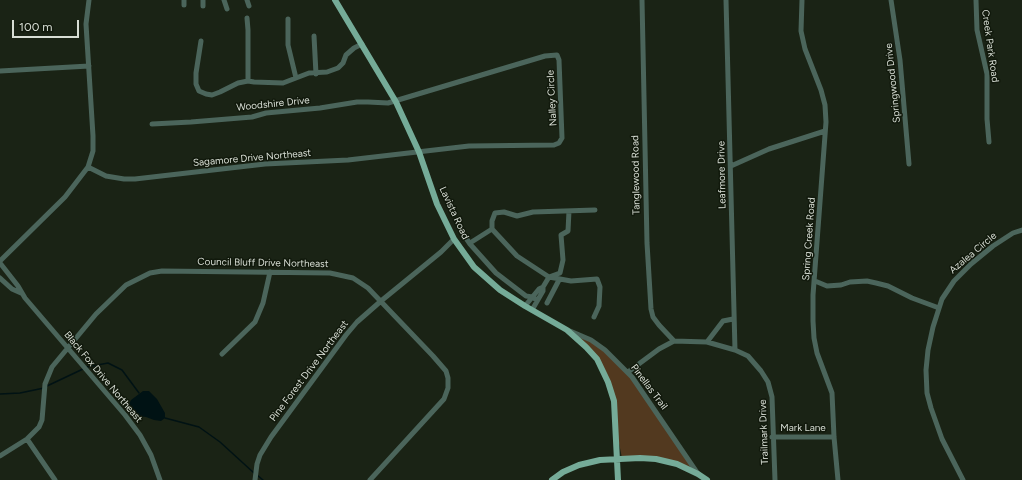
<!DOCTYPE html>
<html>
<head>
<meta charset="utf-8">
<style>
	body { margin:0 }
	#map { position:relative; width:1022px; height:480px; overflow:hidden; background:#1a2315; font-family:Figtree,sans-serif }
	canvas { display:block }
	.scale { position:absolute; left:12px; top:20px; width:67px; height:18px; box-sizing:border-box; border:2px solid #d8ded5; border-top:0; padding-left:5px; font-size:12px; line-height:14px; white-space:nowrap; color:#d8ded5; -webkit-text-stroke:3px #11190c; paint-order:stroke }
</style>
</head>
<body>
<div id="map">
<canvas width="1022" height="480"></canvas>
<div class="scale">100 m</div>
</div>
<script>
const ctx = document.querySelector('canvas').getContext('2d');
ctx.lineJoin = 'round';
function fill(path, color) { ctx.fillStyle = color; ctx.fill(path, 'evenodd'); }
const shape = rows => new Path2D(rows.map(r => 'M' + r).join(''));
function strokePath(path, color, width, dash) { ctx.strokeStyle = color; ctx.lineWidth = width; ctx.lineCap = dash ? 'butt' : 'round'; ctx.setLineDash(dash || []); ctx.stroke(path); }
function drawText(font, color, halo, rows, align = 'center') {
  ctx.font = font + ' Figtree,sans-serif'; ctx.lineWidth = 3; ctx.setLineDash([]); ctx.textBaseline = 'middle'; ctx.strokeStyle = halo; ctx.fillStyle = color; for (const [text, x, y, turn = 0] of rows) {
    ctx.save(); ctx.translate(x, y); ctx.rotate((+turn || 0) * Math.PI / 180); ctx.textAlign = isNaN(turn) ? turn : align; if (halo) ctx.strokeText(text, 0, 0); ctx.fillText(text, 0, 0); ctx.restore();
  }
}
const green = shape([
	[567,330,591,340,628,372,692,468,650,458,622,458,615,423,614,401,597,359]
]);
const water = shape([
	[143,391,149,391,157,399,165,413,165,418,161,421,154,420,146,417,137,416,128,406,131,400]
]);
const stream = shape([
	[87,367,108,363,122,370,139,393],
	[47,386,83,369],
	[0,394,20,393,44,388],
	[165,418,199,427,220,442,254,473],
	[257,475,263,480]
]);
const minor = shape([
	[184,0,184,5],
	[224,0,227,9],
	[247,0,249,6],
	[642,0,647,243,651,309,653,317,659,325,674,341],
	[726,0,735,350],
	[802,0,801,31,805,49,821,90,825,105,826,122,813,295,813,321,814,338,817,353,832,393,834,437,838,480],
	[891,0,900,60,909,164],
	[976,0,977,30,987,74,987,119,989,142],
	[203,6,203,0],
	[247,18,248,30,248,81],
	[288,19,288,45,296,78],
	[314,36,316,74],
	[201,41,196,73,196,84,199,91,206,94,212,95,220,92,238,83,248,81,254,82,283,83,309,73,327,72,338,68,343,63,346,55,354,48,362,44],
	[0,71,89,66],
	[731,166,769,149,825,131],
	[88,167,106,176,124,179,135,179,265,164,348,160,469,146,554,145,559,143,562,138,559,60,557,55,545,56,388,103,368,102,357,102,320,108,266,113,252,117,191,122,152,124],
	[462,232,470,244,496,273,526,296,532,297,537,300],
	[470,243,492,229],
	[0,261,65,197,88,167,93,151,93,136,86,24,89,0],
	[0,263,18,286,25,298,125,415,140,435,151,455,160,480],
	[0,278,12,289,21,293],
	[815,281,827,286,841,285,850,282,867,281,876,283,888,286,912,298,939,308],
	[547,303,559,280],
	[525,306,539,289,543,287],
	[532,310,543,291,543,287,549,277,560,273,563,260,561,235,568,231,569,211],
	[594,317,599,306,600,287,597,279,571,281,549,277,517,256,492,229,492,221,495,213,504,212,517,216,533,212,595,210],
	[570,331,591,340,605,350,632,377,698,474],
	[707,342,723,321,733,319],
	[222,354,255,322,263,303,270,272],
	[628,372,659,349,674,341,707,342,735,350,748,356,761,371,768,382,772,397,775,480],
	[772,437,834,437],
	[27,439,55,480],
	[0,456,27,439,39,427,42,420,45,384,52,367,96,314,126,285,150,273,162,271,330,273,353,278,368,288,433,356,446,371,448,378,448,388,444,399,370,480],
	[255,480,257,464,260,455,271,437,346,335,357,322,381,301,441,252,454,239],
	[963,480,942,439,931,408,927,393,926,370,928,350,933,327,942,299,954,281,971,264,993,246,1013,233,1022,230]
]);
const major = shape([
	[335,0,396,102,419,152,437,204,454,239,474,267,500,290,525,306,567,330,586,347,597,359,608,382,614,401,618,480],
	[552,480,563,472,579,465,600,460,640,458,656,459,677,464,698,474,707,480]
]);
const streetNames = [
	["Creek Park Road",990,46,82],
	["Springwood Drive",893,83,-96],
	["Nalley Circle",552,98,-93],
	["Woodshire Drive",273,104,-6],
	["Sagamore Drive Northeast",252,158,-5],
	["Tanglewood Road",636,175,-91],
	["Leafmore Drive",722,175,-91],
	["Lavista Road",454,213,65],
	["Spring Creek Road",809,239,-86],
	["Azalea Circle",973,253,-40],
	["Council Bluff Drive Northeast",263,263,1],
	["Pine Forest Drive Northeast",309,371,-53],
	["Black Fox Drive Northeast",103,377,50],
	["Pinellas Trail",649,387,53],
	["Mark Lane",803,428],
	["Trailmark Drive",764,432,-92]
];
fill(green, '#52391f');
fill(water, '#001214');
strokePath(stream, '#001214', 1.5);
strokePath(minor, '#4b655b', 5);
strokePath(major, '#75ab98', 6);
drawText('10px', '#d8ded5', '#11190c', streetNames);
</script>
</body>
</html>
